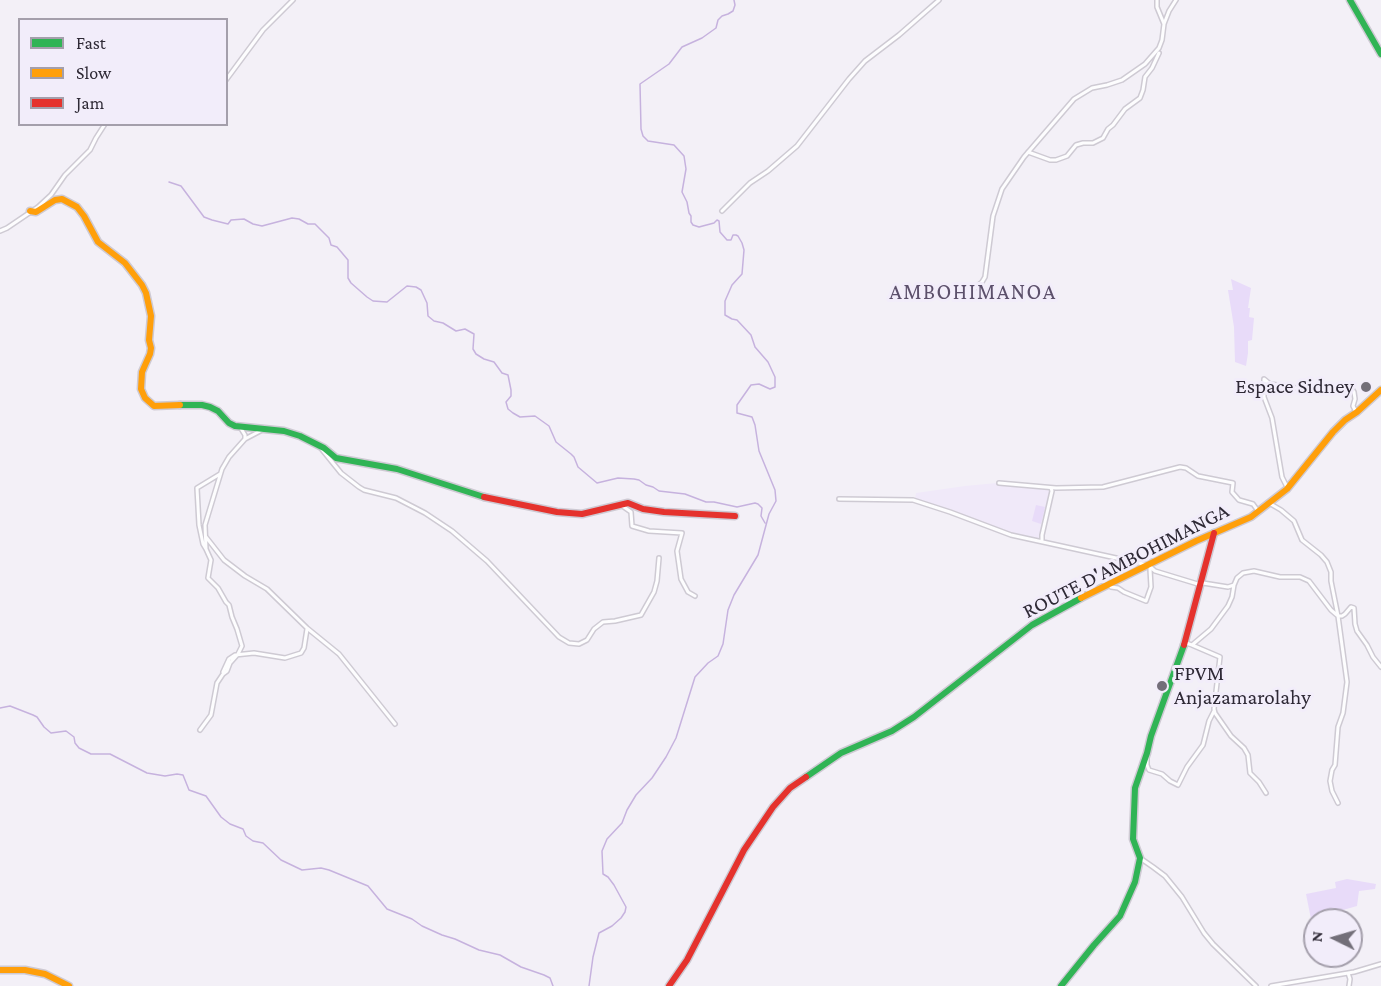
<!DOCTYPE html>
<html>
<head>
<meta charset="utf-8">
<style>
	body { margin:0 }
	#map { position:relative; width:1381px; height:986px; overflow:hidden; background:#f3f0f7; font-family:"Crimson Pro",serif }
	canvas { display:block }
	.legend { position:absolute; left:18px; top:18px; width:210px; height:108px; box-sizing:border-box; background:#f2edfa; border:2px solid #a49fab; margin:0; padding:8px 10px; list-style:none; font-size:18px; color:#2e2935 }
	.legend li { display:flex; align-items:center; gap:12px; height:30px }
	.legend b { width:30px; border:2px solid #a49fab }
	.north { position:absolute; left:1303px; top:908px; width:60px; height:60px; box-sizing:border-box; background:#f2edfa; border:2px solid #a49fab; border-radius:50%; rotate:275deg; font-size:16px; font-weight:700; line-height:24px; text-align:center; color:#2e2935 }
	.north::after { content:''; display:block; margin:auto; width:21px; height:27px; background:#736f79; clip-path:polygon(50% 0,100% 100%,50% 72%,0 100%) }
</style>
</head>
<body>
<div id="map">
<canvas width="1381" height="986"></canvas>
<ul class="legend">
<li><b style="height:8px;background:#30b455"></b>Fast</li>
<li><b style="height:8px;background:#ff9f0a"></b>Slow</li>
<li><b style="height:8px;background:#e5322d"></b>Jam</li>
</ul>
<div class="north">N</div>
</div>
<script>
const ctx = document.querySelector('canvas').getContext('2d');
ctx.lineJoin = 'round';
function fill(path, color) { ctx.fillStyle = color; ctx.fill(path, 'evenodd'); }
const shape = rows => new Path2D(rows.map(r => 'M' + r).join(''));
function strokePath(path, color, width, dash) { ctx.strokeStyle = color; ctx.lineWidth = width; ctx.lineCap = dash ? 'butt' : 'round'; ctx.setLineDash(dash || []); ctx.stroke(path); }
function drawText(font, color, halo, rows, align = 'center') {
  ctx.font = font + ' "Crimson Pro",serif'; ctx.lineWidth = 6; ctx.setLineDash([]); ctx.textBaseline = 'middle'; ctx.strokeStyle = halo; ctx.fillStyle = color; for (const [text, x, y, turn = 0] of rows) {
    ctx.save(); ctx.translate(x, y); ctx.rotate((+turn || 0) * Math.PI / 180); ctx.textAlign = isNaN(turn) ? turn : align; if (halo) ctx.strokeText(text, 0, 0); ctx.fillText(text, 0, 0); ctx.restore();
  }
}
const built = shape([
	[997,483,1050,489,1050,499,1040,540,1013,534,915,499,916,493,965,486]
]);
const green = shape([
	[1231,279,1251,288,1248,308,1250,308,1249,317,1254,318,1252,340,1248,341,1248,353,1246,366,1235,362,1234,327,1228,290,1233,290],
	[1036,505,1045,507,1041,524,1032,521],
	[1347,879,1376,884,1375,889,1359,891,1357,906,1311,919,1306,894,1336,888,1335,882]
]);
const stream = shape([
	[169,182,181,186,204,217,212,220,228,224,231,220,244,219,253,224,262,226,292,218,299,219,308,224,315,224,329,238,331,245,337,247,348,260,348,278,351,283,367,297,373,301,387,302,407,286,416,287,421,290,427,303,428,316,434,321,443,323,456,331,465,329,474,334,473,349,476,354,484,359,494,362,502,373,508,375,511,390,511,396,506,402,508,409,513,413,520,417,535,416,549,426,556,442,571,454,574,457,578,467,597,483,618,478,634,479,639,480,646,485,653,487,659,491,685,494,706,502,714,502,737,507,755,503,758,504,762,508,761,516,765,523],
	[0,708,10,706,33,715,37,717,44,727,51,733,66,731,74,737,75,743,79,748,91,754,110,754,147,773,165,776,177,774,183,775,189,790,206,796,221,817,230,824,243,829,246,836,253,841,263,843,281,860,302,870,321,868,329,870,368,886,387,909,412,919,422,926,442,935,455,939,479,950,500,955,521,967,544,975,550,978,553,986],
	[589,986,593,957,599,933,612,926,621,918,625,912,626,907,614,885,608,877,603,874,602,851,607,839,622,823,627,810,636,795,652,778,666,757,676,738,695,677,708,663,718,656,723,644,728,610,734,595,758,555,769,514,776,501,775,490,759,451,755,425,752,417,737,413,737,405,751,385,759,384,770,389,775,387,775,377,768,362,755,347,751,335,737,320,732,319,725,315,725,301,732,285,742,274,744,250,742,243,738,236,736,235,733,235,731,240,727,240,720,232,719,221,717,220,714,223,699,227,693,225,691,222,691,216,689,213,687,202,682,192,686,169,684,156,674,145,648,141,643,136,641,129,640,84,669,64,682,47,702,38,716,28,718,20,722,16,728,14,733,11,735,5,734,0]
]);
const street = shape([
	[1164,24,1169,11,1176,0],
	[226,80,263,30,293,0],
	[1028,152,1050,160,1056,160,1067,156,1076,145,1083,143,1093,143,1103,138,1108,129,1113,125,1125,109,1140,98,1143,90,1145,77,1152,68,1159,53],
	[722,211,750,183,768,171,797,146,849,79,865,61,899,35,939,0],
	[0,231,7,228,38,207,51,195,65,175,90,150,96,138,105,124],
	[975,288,982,282,985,277,993,216,1002,189,1024,157,1074,99,1092,88,1107,85,1122,80,1145,64,1159,48,1162,40,1164,24,1157,7,1157,0],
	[245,439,262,430],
	[320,447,341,473,359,487,364,490,396,498,425,513,452,531,487,561,559,637,569,643,579,644,587,640,594,629,603,622,615,621,641,615,654,592,657,581,659,558],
	[999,483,1056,488,1103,487,1180,467,1186,468,1198,476,1233,483,1232,492,1239,500,1253,504,1258,511],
	[1287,487,1282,477,1272,418,1264,397,1264,379,1270,384,1277,385,1327,393,1352,389,1354,392,1355,399,1353,406,1356,412],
	[839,499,913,500,950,512,1011,535,1148,565,1155,571,1201,585,1203,583,1228,587,1234,585],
	[1269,503,1281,510,1294,521,1302,540,1321,555,1327,562,1331,572,1331,581,1338,616,1347,682,1343,713,1338,727,1335,765,1332,770,1330,781,1332,791,1338,803],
	[621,505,631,512,632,526,649,531,682,533,677,551,681,579,688,592,695,596],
	[206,537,224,560,245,576,267,589,307,628,339,654,395,724],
	[1042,541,1042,535,1052,491,1051,488],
	[206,549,205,525,222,469,229,457,245,439,245,435,240,427],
	[1111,587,1118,588,1124,592,1146,601,1151,587,1150,569],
	[1186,643,1192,645,1211,629,1228,606,1232,597,1234,585,1237,578,1243,573,1254,571,1280,577,1300,577,1309,581,1331,610,1338,616,1342,616,1345,614,1351,607,1354,608,1355,624,1357,631,1367,645,1373,657,1381,667],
	[1192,645,1220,657,1214,709,1215,713,1231,736,1244,748,1248,755,1250,773,1259,782,1266,793],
	[223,672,229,659,235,655,254,653,285,658,301,653,304,648,307,629],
	[200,730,211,715,217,683,223,674,227,671,230,663,238,654,242,646,237,629,232,617,229,605,226,602,218,588,208,578,211,560,206,549,203,544,199,525,197,488,220,474],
	[1147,756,1147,765,1149,770,1162,774,1170,781,1178,785,1187,767,1203,745,1209,721,1214,711],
	[1140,858,1153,867,1165,876,1182,897,1204,933,1213,944,1256,986],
	[1348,973,1350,979,1349,986],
	[1271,986,1354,972,1381,964]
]);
const fast = shape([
	[1350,0,1381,54],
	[180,405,202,405,210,407,218,411,229,423,235,426,284,431,300,436,324,448,336,458,397,469,484,497],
	[806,777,841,753,892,731,914,717,1032,625,1081,598],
	[1061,986,1094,945,1120,916,1135,882,1140,858,1133,839,1135,788,1147,753,1151,736,1184,645]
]);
const slow = shape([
	[30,211,36,212,55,200,62,199,77,207,84,216,98,242,125,263,142,285,146,293,151,316,149,340,151,348,150,354,142,372,141,389,145,398,154,406,180,405],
	[1081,598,1196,541,1251,517,1287,489,1333,432,1345,420,1357,412,1381,390],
	[0,970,25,970,45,974,69,986]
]);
const jam = shape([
	[484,497,557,512,582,514,628,503,643,509,664,512,735,516],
	[1184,645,1214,533],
	[669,986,687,960,744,850,773,807,790,788,806,777]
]);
const markers = [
	[1366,387,6,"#736f79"],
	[1162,686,6,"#736f79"]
];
const poiNames = [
	["Espace Sidney",1354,387],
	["FPVM",1174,674,"left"],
	["Anjazamarolahy",1174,698,"left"]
];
const streetNames = [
	["ROUTE D'AMBOHIMANGA",1126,561,-27]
];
const neighbourhoodNames = [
	["AMBOHIMANOA",973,292]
];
fill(built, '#f0e9f9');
fill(green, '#e8dbf9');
strokePath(stream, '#c6b2de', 1.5);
strokePath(street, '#cecad3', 6);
strokePath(fast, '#cecad3', 9);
strokePath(slow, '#cecad3', 9);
strokePath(jam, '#cecad3', 9);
strokePath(street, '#fdfdfe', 3);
strokePath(fast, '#30b455', 6);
strokePath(slow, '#ff9f0a', 6);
strokePath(jam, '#e5322d', 6);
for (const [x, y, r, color] of markers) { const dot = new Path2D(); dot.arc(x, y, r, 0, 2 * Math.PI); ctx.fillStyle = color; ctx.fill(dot); strokePath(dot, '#f2edfa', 2); }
drawText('21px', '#2e2935', '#f2edfa', poiNames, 'right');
drawText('21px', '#2e2935', '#f2edfa', streetNames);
ctx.letterSpacing = '1.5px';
drawText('22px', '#5c506b', '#f2edfa', neighbourhoodNames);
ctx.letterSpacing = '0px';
</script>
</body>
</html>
